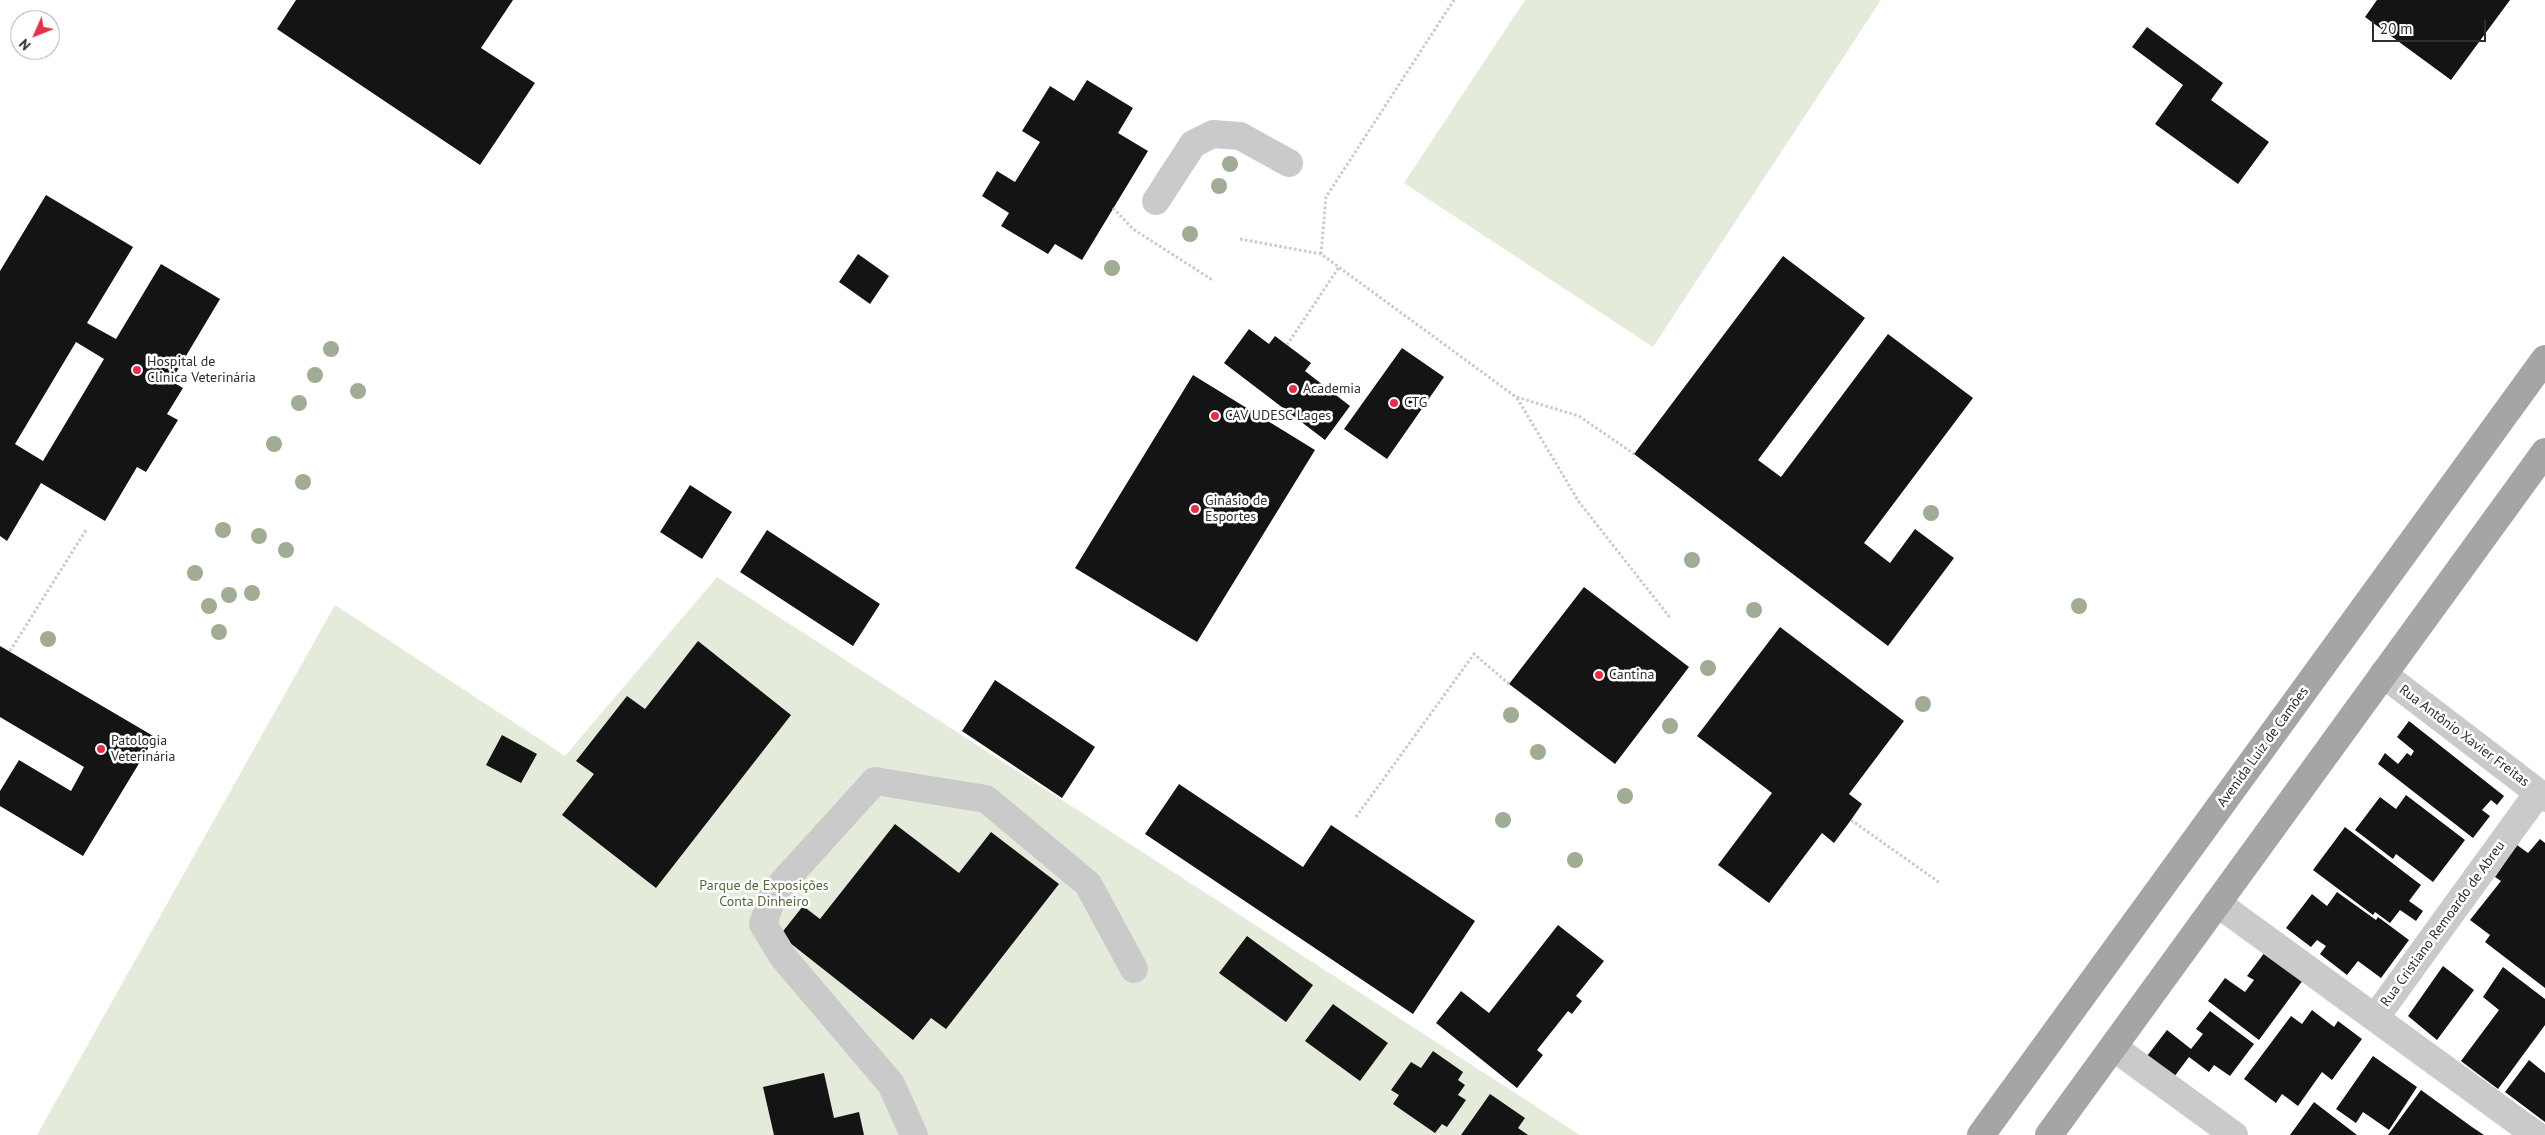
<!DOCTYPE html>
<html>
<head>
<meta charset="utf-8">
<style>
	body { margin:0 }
	#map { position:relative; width:2545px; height:1135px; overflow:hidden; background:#fff; font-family:"PT Sans",sans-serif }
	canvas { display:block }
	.north { position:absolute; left:10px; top:10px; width:50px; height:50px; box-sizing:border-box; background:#fff; border:1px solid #ababab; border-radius:50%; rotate:226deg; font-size:14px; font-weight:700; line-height:20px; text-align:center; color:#2d2d2d }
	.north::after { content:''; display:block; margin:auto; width:18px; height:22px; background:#e33048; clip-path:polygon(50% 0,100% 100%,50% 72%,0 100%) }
	.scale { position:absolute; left:2372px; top:20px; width:114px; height:22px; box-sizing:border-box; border:2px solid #2d2d2d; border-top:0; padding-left:6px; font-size:15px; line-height:18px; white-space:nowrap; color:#2d2d2d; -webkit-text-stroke:4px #fff; paint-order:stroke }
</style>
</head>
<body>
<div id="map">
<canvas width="2545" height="1135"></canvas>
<div class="north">N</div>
<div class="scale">20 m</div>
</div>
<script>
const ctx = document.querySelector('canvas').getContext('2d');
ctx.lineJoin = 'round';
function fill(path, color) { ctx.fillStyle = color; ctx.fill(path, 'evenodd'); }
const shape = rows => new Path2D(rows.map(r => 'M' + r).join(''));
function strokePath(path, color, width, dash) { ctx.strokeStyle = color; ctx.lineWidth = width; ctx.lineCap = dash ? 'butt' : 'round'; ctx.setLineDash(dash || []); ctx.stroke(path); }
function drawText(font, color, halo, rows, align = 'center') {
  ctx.font = font + ' "PT Sans",sans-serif'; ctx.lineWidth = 5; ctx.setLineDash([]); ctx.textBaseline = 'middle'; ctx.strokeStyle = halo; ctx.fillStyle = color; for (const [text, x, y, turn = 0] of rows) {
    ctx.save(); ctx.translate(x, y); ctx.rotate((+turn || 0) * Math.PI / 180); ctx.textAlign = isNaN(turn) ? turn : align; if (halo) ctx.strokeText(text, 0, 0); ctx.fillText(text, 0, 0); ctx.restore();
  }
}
const green = shape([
	[1525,0,1881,0,1653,347,1404,183],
	[717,577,1580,1135,37,1135,335,605,565,756]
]);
const building = shape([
	[296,0,513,0,481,48,535,83,480,165,277,29],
	[2377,0,2510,0,2451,80,2365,17],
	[2147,27,2223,83,2211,100,2269,142,2238,184,2155,124,2183,85,2132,47],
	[1087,80,1133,108,1118,133,1148,151,1082,260,1055,244,1048,254,1001,226,1009,213,982,196,997,171,1015,182,1040,142,1022,131,1050,86,1074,101],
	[46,195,133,247,87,323,116,339,161,264,220,299,171,381,183,388,167,414,178,420,146,472,137,467,105,521,41,483,7,541,0,536,0,271],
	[76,342,104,359,43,461,15,444],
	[858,254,889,276,870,304,839,282],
	[1783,256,1865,318,1758,460,1781,477,1888,334,1973,398,1864,543,1890,563,1915,529,1954,558,1888,646,1634,454],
	[1249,329,1269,344,1275,336,1311,363,1305,371,1350,406,1325,440,1224,363],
	[1402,348,1444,377,1387,459,1344,429],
	[1193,375,1315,450,1197,642,1075,568],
	[690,485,732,512,702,559,660,532],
	[767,530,880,604,853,646,740,572],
	[1584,587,1689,667,1615,764,1509,684],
	[1780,627,1904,721,1849,794,1862,804,1851,820,1834,843,1822,833,1769,903,1718,865,1772,793,1697,736],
	[698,641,791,715,656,888,562,815,594,774,576,761,627,696,645,709],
	[0,646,155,737,83,856,0,806,0,791,19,760,71,791,84,767,0,717],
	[995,680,1095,747,1062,798,962,731],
	[2409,721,2504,796,2497,805,2491,800,2482,810,2490,816,2473,838,2378,764,2385,753,2398,764,2407,753,2411,756,2414,751,2397,737],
	[502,735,537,754,521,783,486,765],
	[1179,784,1303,867,1331,825,1475,921,1413,1014,1145,834],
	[2406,795,2465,840,2433,882,2396,854,2393,859,2355,830,2380,797,2396,809],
	[895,824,959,873,991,832,1059,884,946,1029,931,1018,913,1040,780,935,803,906,820,919],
	[2345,827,2421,885,2409,901,2423,911,2416,921,2400,910,2390,923,2375,912,2373,915,2313,870],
	[2540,839,2545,843,2545,988,2485,942,2490,935,2470,920,2501,881,2495,877,2517,845,2528,853],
	[2337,892,2376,920,2378,917,2409,940,2381,978,2358,961,2347,975,2320,954,2326,946,2317,940,2311,947,2286,928,2312,894,2327,906],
	[1558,925,1604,961,1576,996,1582,1001,1572,1014,1568,1011,1537,1050,1543,1055,1517,1088,1436,1023,1461,991,1489,1013],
	[1247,936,1313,985,1286,1022,1219,973],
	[2265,952,2303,980,2259,1040,2208,1001,2225,978,2245,992,2254,980,2247,976],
	[2443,966,2474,990,2437,1040,2408,1016],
	[2503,967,2545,999,2545,1025,2498,1089,2461,1061,2499,1010,2483,997],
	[1333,1004,1388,1043,1360,1081,1305,1041],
	[2312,1010,2334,1027,2338,1021,2362,1039,2332,1080,2322,1072,2298,1106,2282,1094,2276,1103,2244,1079,2291,1016,2302,1024],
	[2210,1011,2254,1044,2230,1076,2214,1065,2209,1072,2189,1057,2174,1077,2147,1056,2167,1030,2191,1049,2203,1034,2196,1029],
	[1433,1051,1463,1072,1458,1080,1465,1085,1458,1095,1466,1100,1447,1127,1442,1124,1435,1133,1393,1104,1399,1095,1391,1090,1411,1062,1421,1068],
	[2373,1056,2417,1087,2389,1130,2363,1112,2356,1123,2336,1109],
	[2529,1060,2545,1073,2545,1122,2505,1092],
	[824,1073,834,1118,859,1112,864,1135,774,1135,763,1087],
	[2421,1090,2472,1127,2484,1135,2388,1135],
	[1490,1094,1525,1118,1518,1128,1528,1135,1461,1135],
	[2314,1102,2357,1135,2290,1135]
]);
const path = shape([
	[1113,208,1133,229,1214,281],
	[1240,239,1321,254,1516,397,1579,416,1634,454],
	[1321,254,1326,197,1454,0],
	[1287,345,1339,267],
	[1517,398,1579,502,1671,619],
	[10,651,86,530],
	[1356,817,1474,654,1509,684],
	[1851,820,1940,883]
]);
const minor = shape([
	[1156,201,1193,144,1213,134,1240,136,1289,163],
	[2383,674,2545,798],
	[2217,903,2375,1018,2538,793],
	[2375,1018,2536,1135],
	[2113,1047,2234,1135],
	[914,1135,891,1084,783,957,763,924,774,892,875,781,986,799,1088,884,1134,969]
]);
const major = shape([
	[1981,1135,2545,359],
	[2049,1135,2545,452]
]);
const trees = [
	[1230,164],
	[1219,186],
	[1190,234],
	[1112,268],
	[331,349],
	[315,375],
	[358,391],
	[299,403],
	[274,444],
	[303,482],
	[1931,513],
	[223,530],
	[259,536],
	[286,550],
	[1692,560],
	[195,573],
	[252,593],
	[229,595],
	[209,606],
	[2079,606],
	[1754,610],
	[219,632],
	[48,639],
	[1708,668],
	[1923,704],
	[1511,715],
	[1670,726],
	[1538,752],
	[1625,796],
	[1503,820],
	[1575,860]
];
const markers = [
	[137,370,5,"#e33048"],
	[1293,389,5,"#e33048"],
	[1394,403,5,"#e33048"],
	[1215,416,5,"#e33048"],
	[1195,509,5,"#e33048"],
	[1599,675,5,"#e33048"],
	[101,749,5,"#e33048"]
];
const poiNames = [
	["Hospital de",147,362],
	["Clinica Veterinária",147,378],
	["Academia",1303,389],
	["CTG",1404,403],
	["CAV UDESC Lages",1225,416],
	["Ginásio de",1205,501],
	["Esportes",1205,517],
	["Cantina",1609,675],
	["Patologia",111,741],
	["Veterinária",111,757]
];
const streetNames = [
	["Rua Antônio Xavier Freitas",2464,736,37],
	["Avenida Luiz de Camões",2263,747,-54],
	["Rua Cristiano Remoardo de Abreu",2443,924,-54]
];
const parkNames = [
	["Parque de Exposições",764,886],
	["Conta Dinheiro",764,902]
];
fill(green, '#e4ebdb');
fill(building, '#141414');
strokePath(path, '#cacaca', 3, [2.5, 2.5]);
strokePath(minor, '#cacaca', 28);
strokePath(major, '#a5a5a5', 28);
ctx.fillStyle = '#a0ac93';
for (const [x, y] of trees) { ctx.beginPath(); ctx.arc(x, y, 8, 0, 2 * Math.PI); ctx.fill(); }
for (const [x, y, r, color] of markers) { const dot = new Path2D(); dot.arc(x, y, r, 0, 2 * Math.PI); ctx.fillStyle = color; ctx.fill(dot); strokePath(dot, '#fff', 2); }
drawText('14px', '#2d2d2d', '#fff', poiNames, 'left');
drawText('14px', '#2d2d2d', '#fff', streetNames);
drawText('14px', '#53683b', '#fff', parkNames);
</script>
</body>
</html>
